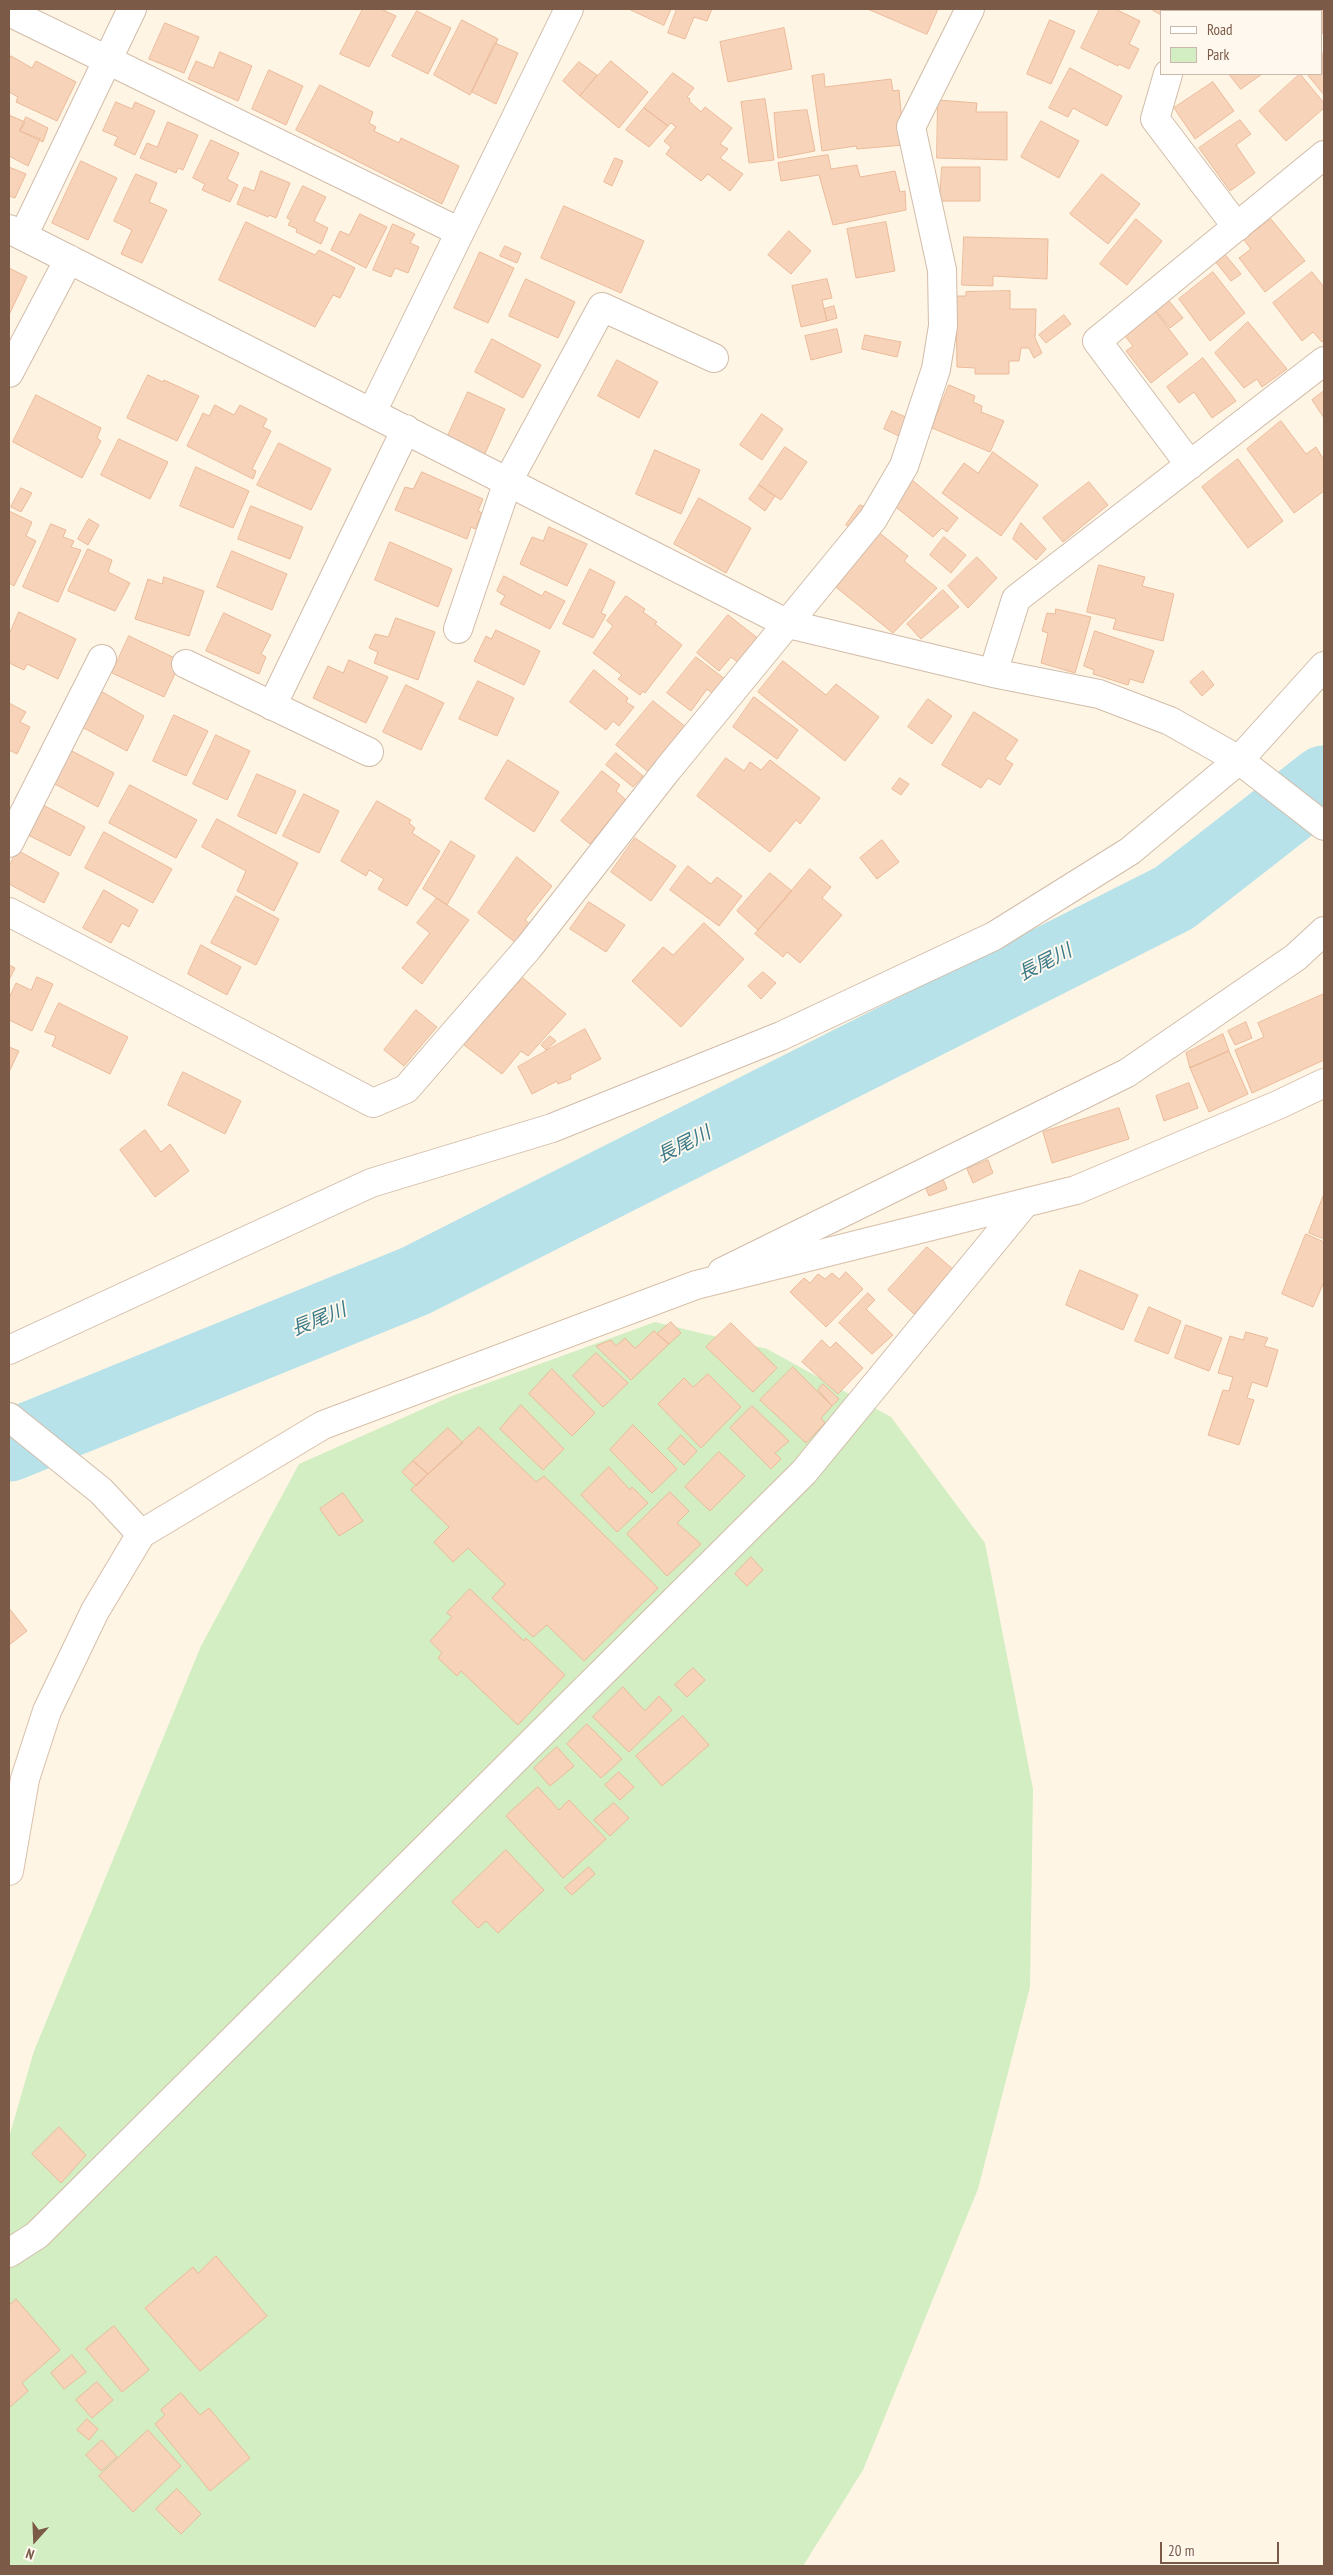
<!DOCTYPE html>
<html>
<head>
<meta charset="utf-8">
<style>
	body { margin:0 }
	#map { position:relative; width:1333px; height:2575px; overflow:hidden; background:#fef5e5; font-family:"PT Sans Narrow",sans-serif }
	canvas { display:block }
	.frame { position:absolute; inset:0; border:10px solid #7b5a47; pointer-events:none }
	.legend { position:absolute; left:1160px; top:10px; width:162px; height:65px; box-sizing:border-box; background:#fff8ee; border:1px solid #cab9ab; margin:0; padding:6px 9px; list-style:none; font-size:15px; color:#7b5a47 }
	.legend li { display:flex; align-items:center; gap:10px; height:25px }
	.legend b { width:25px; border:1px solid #cab9ab }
	.north { position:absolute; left:10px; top:2515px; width:50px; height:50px; -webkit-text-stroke:4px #fff8ee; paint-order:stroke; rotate:200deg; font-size:14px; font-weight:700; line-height:20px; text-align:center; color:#7b5a47 }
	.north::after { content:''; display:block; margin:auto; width:18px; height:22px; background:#7b5a47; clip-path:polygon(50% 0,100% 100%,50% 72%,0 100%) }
	.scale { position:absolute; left:1160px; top:2542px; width:119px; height:22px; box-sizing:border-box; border:2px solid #7b5a47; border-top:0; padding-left:6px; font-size:15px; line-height:18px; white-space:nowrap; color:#7b5a47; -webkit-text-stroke:4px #fff8ee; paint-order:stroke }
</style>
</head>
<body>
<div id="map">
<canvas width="1333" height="2575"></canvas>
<div class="frame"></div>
<ul class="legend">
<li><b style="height:6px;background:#fff"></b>Road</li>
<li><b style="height:14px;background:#d3eec2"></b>Park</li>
</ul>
<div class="north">N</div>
<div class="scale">20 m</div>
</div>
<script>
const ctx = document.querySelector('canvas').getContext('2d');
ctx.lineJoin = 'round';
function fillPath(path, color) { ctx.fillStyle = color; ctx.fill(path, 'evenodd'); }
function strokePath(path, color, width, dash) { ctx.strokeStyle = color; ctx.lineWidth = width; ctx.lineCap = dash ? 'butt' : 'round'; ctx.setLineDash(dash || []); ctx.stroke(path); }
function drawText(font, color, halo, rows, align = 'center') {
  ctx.font = font + ' "PT Sans Narrow","Noto Sans JP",sans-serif'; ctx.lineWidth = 4; ctx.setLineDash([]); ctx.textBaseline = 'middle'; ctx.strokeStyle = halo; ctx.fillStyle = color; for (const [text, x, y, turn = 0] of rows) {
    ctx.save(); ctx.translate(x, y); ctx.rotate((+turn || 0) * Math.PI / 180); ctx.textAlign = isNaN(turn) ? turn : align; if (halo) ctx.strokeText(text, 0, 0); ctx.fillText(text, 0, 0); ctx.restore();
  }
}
fillPath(new Path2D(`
	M655,1322L767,1349L891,1417L985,1543L1033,1789L1030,1987L978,2189L863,2470L803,2566H9V2137L34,2051L201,1646L299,1464L452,1396Z`), '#d3eec2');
strokePath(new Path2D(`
	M9,1446L415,1281L1174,898L1324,781`), '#b7e2ea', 71);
const building = new Path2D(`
	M363,9H381L396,16L369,67L340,54Z
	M629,9H671L664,25Z
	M677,9H712L707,21L694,17L685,39L668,33Z
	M868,9H938L927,34Z
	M1100,9H1115L1140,21L1129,44L1139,49L1129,69L1119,64L1118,66L1081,48Z
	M1151,9H1193L1191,11H1162V15Z
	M1289,9H1324V32L1322,34V11H1291Z
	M417,11L451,28L428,74L392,56Z
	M462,20L498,39L470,95L434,75Z
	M1050,20L1075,31L1051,84L1027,74Z
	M165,23L199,37L184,73L149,59Z
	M784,28L792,69L728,82L720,42Z
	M495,43L518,53L496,104L472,92Z
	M220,52L252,66L238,101L188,79L196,61L213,68Z
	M1324,52V95L1307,74H1322V54Z
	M11,56L32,68L36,61L76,82L57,121L16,102L18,97L9,92V61Z
	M611,61L648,92L619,128L580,96Z
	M579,62L597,75L580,96L563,81Z
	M1070,68L1122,96L1107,126L1073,108L1068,117L1049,108Z
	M269,70L303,86L286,125L252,109Z
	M673,73L694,88L687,97L690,99L689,101L701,112L705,107L732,128L720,144L728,149L720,158L743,174L730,191L708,174L701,181L666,154L671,147L664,141L676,127L671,123L668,126L644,108Z
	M824,74L825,87L891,79L893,91L899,90L904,145L857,149L856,146L822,151L812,76Z
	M1229,74H1262L1241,89Z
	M1300,74L1324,103V108L1286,141L1259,111Z
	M1213,82L1234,111L1195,139L1174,108Z
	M320,85L373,112L369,123L376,127L374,131L399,143L401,138L459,166L442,204L296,130Z
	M765,99L774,160L749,163L741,102Z
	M938,100L977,103L976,112H1007V160L937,158Z
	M116,102L132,109L135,102L155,111L135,155L114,145L118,137L103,131Z
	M644,108L668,126L649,147L626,130Z
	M807,110L815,151L778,158L774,113Z
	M9,115L25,122L20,131L40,139L28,166L9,156Z
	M26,117L48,128L43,142L20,131Z
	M1240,120L1251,134L1236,145L1255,173L1230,191L1199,148Z
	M1041,121L1079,141L1059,178L1021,157Z
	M168,122L198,135L183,170L178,168L176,173L140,158L147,143L157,147Z
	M211,140L239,153L227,179L238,185L230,202L202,190L205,184L193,178Z
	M828,155L831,169L857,165L860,177L895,171L900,192L905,191L906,210L833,225L819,175L781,181L778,163Z
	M615,158L623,161L612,186L604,182Z
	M81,161L117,178L88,240L52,223Z
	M9,167L26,174L15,198L9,196Z
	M942,167H980V201H940Z
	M261,171L290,183L276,218L269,215L268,217L237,204L244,187L254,191Z
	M136,174L157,183L149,202L167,210L142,263L121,254L132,230L114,221Z
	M1102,174L1140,204L1108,244L1070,214Z
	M303,186L326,197L314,221L328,228L321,244L296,232L297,229L288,225L291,220L287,218Z
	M564,206L644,241L621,293L541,258Z
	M360,214L387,227L366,268L331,250L340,231L349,235Z
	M1136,219L1162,241L1127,285L1100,264Z
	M1271,219L1305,261L1265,292L1239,258L1251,249L1244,240Z
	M246,222L315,255L319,250L355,268L340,298L333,295L315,327L219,280Z
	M886,222L895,271L856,278L847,229Z
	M393,224L415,234L410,243L419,247L408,273L395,268L391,277L373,270Z
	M789,231L811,251L791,274L768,255Z
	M964,237L1048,239L1047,279L993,276V286L962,285Z
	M505,246L521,253L517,263L500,256Z
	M480,252L514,268L488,323L454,308Z
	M1223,252L1241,274L1231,281L1214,260Z
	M9,268L27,277L9,315Z
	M1213,272L1245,313L1210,341L1179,299Z
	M1312,272L1324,287V340L1322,342L1313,332L1302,341L1273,303Z
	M526,279L575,302L558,338L509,316Z
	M827,279L832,298L822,300L827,321L801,327L792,286Z
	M1010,291V309H1036L1035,338L1042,353L1034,358L1029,348H1021L1019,361H1009V374H975V368L957,367L956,296H966V292Z
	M1169,301L1183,318L1170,328L1156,311Z
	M834,306L837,318L827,321L824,309Z
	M1155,311L1188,354L1151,383L1126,351L1133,346L1125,336Z
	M1064,315L1071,324L1046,343L1039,335Z
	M1248,322L1287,369L1262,387L1257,379L1244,388L1215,353Z
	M837,329L842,352L811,360L805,336Z
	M865,335L901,342L897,357L862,349Z
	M492,339L541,365L523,398L475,372Z
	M1203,358L1236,401L1212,418L1194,392L1179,403L1167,387Z
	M617,360L658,382L639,418L598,396Z
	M148,375L163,382L164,380L199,396L177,441L127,418Z
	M949,385L975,396L973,402L982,406L981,412L1004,421L990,452L932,428Z
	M1324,391V418L1312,400Z
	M468,392L505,409L483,458L446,440Z
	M36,395L101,428L97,438L101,441L82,478L13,442Z
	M215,405L234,415L240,405L267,419L263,427L271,431L252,469L256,471L253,479L187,446L203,413L209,416Z
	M892,411L910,419L901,437L884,429Z
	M762,414L783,429L762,460L740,445Z
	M1281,421L1306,454L1316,447L1324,460V491L1294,513L1247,449Z
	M119,439L168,462L150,499L101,475Z
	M279,443L331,469L311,510L257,485Z
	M785,447L807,462L781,500L759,485Z
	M655,450L700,470L681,514L636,494Z
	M993,452L1038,485L1001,536L942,493L964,463L978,473Z
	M1238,459L1283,521L1248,548L1202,487Z
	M196,467L249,491L233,528L180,506Z
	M422,472L483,499L478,511L482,513L475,529L471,527L467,539L395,510L405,487L413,489Z
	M912,480L958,518L947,532L942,528L933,537L892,504Z
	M1089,482L1108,505L1063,542L1043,518Z
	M759,485L775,496L765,511L749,499Z
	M21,488L32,493L21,512L11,507Z
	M699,498L751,528L726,573L674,544Z
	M860,505L866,507L850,528L846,525Z
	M251,506L303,527L290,559L238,539Z
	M9,511L32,522L26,536L36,541L14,586L9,583Z
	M89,519L99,525L88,545L78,539Z
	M1021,523L1046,549L1036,560L1013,539Z
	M51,524L66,530L63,537L74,541L71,547L81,550L58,602L23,587Z
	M549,527L587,544L567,586L520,564L532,537L543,541Z
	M876,530L908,556L904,561L937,588L893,633L837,588Z
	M944,537L966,555L951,573L930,555Z
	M390,542L452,569L438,607L375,580Z
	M88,549L112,560L108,572L130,583L115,611L68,591Z
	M232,551L287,574L272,610L217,587Z
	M977,557L997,578L968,608L948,586Z
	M1099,565L1145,577L1142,586L1174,594L1163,641L1113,629L1116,619L1087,612Z
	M590,569L615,582L601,613L606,615L593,638L563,624Z
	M504,576L542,596L545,591L565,601L550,629L500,604L505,596L497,591Z
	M164,577L204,591L189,636L135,619L148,579L162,584Z
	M943,590L959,607L921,639L907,624Z
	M626,596L645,609L643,612L657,622L655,624L682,645L645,693L643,691L640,695L618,679L622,675L593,653L613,626L607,621Z
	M1056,609L1091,617L1075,673L1041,663L1048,633L1042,631L1047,613L1055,614Z
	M19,612L76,639L58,679L27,664L24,670L9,663V635Z
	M224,613L271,635L261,654L266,657L259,674L206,651Z
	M728,615L764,643L744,667L731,657L719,671L697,653Z
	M396,618L435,632L418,680L374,663L378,652L369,648L375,634L388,637Z
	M496,630L540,651L524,685L474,661L486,636L491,639Z
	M1095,631L1154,651L1143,683L1130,679L1128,685L1093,674L1094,670L1084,666Z
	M129,636L181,661L164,697L112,673Z
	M696,657L730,683L718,698L707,689L691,711L667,693Z
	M349,660L388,677L366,723L313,698L328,666L343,673Z
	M783,661L826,695L836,684L879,717L845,761L758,692Z
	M594,670L628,698L626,702L634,707L619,726L613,721L606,730L570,702Z
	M1203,671L1214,685L1202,696L1190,682Z
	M478,681L514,698L497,736L459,719Z
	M406,685L444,703L421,750L383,732Z
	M99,690L144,716L127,751L80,726Z
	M754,697L798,730L777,759L733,727Z
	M928,699L952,716L932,744L908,727Z
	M653,701L687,728L652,775L616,745Z
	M9,703L26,712L20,722L30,727L17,754L9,750Z
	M974,712L1018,740L1005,759L1013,764L1000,785L988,778L981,788L942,765Z
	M174,715L208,731L186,776L153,761Z
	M216,735L250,751L227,800L193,784Z
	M70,750L114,773L98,807L53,783Z
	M616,753L643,776L633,787L606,765Z
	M726,758L744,771L750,762L761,770L770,760L820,798L800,824L796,820L770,852L697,796Z
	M508,760L559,792L534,832L485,799Z
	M602,771L620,785L616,791L626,800L590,844L561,821Z
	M257,774L296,791L276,834L238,816Z
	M900,778L909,784L901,795L892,789Z
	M130,785L197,820L176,858L109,823Z
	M304,794L339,811L319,853L283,836Z
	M377,801L411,820L409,823L415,828L412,833L440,851L407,906L378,889L384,879L369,870L366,876L341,861Z
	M43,805L85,827L70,856L28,835Z
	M217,819L298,863L274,911L237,891L246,871L202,847Z
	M104,832L172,869L153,903L85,868Z
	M635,838L676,866L651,901L611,872Z
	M882,840L899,862L877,879L860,858Z
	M451,841L475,856L447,905L423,889Z
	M17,850L59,873L44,903L9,884V867Z
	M517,857L552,886L525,920L531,925L516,943L478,913Z
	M688,866L711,884L717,877L742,896L719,926L670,890Z
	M810,869L831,887L822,898L842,915L800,963L787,952L783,957L755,934Z
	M770,873L792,891L758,930L737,911Z
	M104,890L138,910L129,927L122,923L111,943L83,928Z
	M236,896L279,919L256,965L211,943Z
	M437,898L469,920L422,984L402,968L430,933L417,923Z
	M589,902L625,925L606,952L570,929Z
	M704,923L744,959L681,1027L632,981L663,947L673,955Z
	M201,945L241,967L227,995L188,974Z
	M9,965L15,968L9,980Z
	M763,972L776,983L761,999L748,986Z
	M37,977L53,984L32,1031L9,1020V998L16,983L31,990Z
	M523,978L566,1014L528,1056L521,1051L502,1074L464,1045Z
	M1324,994V1060L1252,1093L1235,1050L1264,1037L1258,1023Z
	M59,1003L128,1037L110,1074L52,1046L56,1036L45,1032Z
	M416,1010L437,1027L404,1066L384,1050Z
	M1246,1022L1252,1038L1235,1045L1228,1031Z
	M585,1029L601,1059L570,1075L571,1079L558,1084L557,1081L532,1094L518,1067Z
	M1223,1034L1229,1051L1190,1068L1186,1053Z
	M550,1036L556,1041L546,1050L541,1045Z
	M9,1047L19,1051L9,1072Z
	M1229,1051L1248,1094L1209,1112L1190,1068Z
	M183,1072L241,1101L225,1134L168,1105Z
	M1189,1083L1198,1108L1164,1121L1156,1096Z
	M1119,1108L1129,1139L1052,1163L1043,1132Z
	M145,1130L161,1152L170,1144L189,1171L155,1197L120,1150Z
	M988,1160L993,1173L973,1183L967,1169Z
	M943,1179L947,1189L929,1196L925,1186Z
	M1324,1194V1239L1309,1233Z
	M1306,1234L1324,1242V1282L1313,1307L1282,1294Z
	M927,1247L954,1270L914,1314L888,1290Z
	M1080,1270L1138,1295L1123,1330L1066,1305Z
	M846,1272L863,1289L826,1327L790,1292L804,1278L810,1283L818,1274L825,1279L832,1273L839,1279Z
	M868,1293L875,1300L866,1309L893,1335L872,1354L839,1323Z
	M1149,1307L1181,1321L1168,1354L1135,1341Z
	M671,1322L681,1333L669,1344L657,1334Z
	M731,1323L777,1368L753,1392L706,1347Z
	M1186,1325L1222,1338L1209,1371L1175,1358Z
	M654,1331L669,1344L631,1380L596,1346L611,1340L616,1346L625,1338L635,1348Z
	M1246,1332L1268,1338L1264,1346L1278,1350L1267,1387L1252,1382L1247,1398L1254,1400L1239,1445L1208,1435L1223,1390L1229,1391L1233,1377L1218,1373L1230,1336L1243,1340Z
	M822,1340L830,1348L836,1342L863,1368L838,1394L802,1362Z
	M596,1353L628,1383L603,1407L573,1376Z
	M793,1367L832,1406L821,1418L825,1423L806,1443L760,1400Z
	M552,1369L595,1413L572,1436L529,1394Z
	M708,1374L741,1407L701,1448L658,1404L684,1378L693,1387Z
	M823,1384L839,1399L832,1406L818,1390Z
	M521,1405L564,1449L543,1470L500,1429Z
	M752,1406L789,1441L775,1453L781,1459L771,1469L730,1428Z
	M633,1425L677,1469L652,1493L610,1450Z
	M479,1427L536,1482L544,1476L658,1588L584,1661L547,1625L533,1637L492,1598L505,1584L468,1548L453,1562L434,1542L449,1527L411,1490Z
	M448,1428L463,1443L428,1474L413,1461Z
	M681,1435L697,1451L684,1465L668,1449Z
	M719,1452L745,1476L710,1511L685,1487Z
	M413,1461L428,1474L416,1486L402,1472Z
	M609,1467L630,1490L632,1487L648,1503L617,1532L581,1495Z
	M670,1492L689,1511L677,1523L701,1544L667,1576L627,1534Z
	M343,1493L363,1521L339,1536L320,1509Z
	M751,1557L763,1570L747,1586L735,1574Z
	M470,1589L524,1641L526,1638L565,1675L518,1725L461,1671L457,1676L438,1658L442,1653L430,1641L452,1617L447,1613Z
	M9,1608L27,1631L9,1645Z
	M693,1668L705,1680L687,1697L675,1685Z
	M623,1687L645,1711L659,1696L672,1710L629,1752L593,1717Z
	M683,1716L709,1745L662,1786L636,1756Z
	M587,1724L622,1759L601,1778L567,1744Z
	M557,1747L574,1766L550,1786L534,1768Z
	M619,1772L634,1787L620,1800L605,1785Z
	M538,1787L559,1810L569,1800L606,1839L563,1878L506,1816Z
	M614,1803L629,1818L610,1836L594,1820Z
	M506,1850L544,1890L498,1933L486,1921L478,1928L452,1902Z
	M589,1867L595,1874L572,1895L565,1888Z
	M59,2127L86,2155L61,2183L32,2154Z
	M216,2256L267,2316L200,2371L145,2308L193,2267L198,2273Z
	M16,2299L60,2350L22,2383L28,2391L9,2408V2301L11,2304Z
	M114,2326L149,2370L122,2392L86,2349Z
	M72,2355L86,2372L64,2389L51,2373Z
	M97,2382L113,2400L92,2418L76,2400Z
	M181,2393L200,2415L209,2408L250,2458L210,2491L155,2424L165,2415L161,2410Z
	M87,2419L98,2429L89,2440L77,2430Z
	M148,2430L181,2466L133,2512L99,2476Z
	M102,2440L117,2457L101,2471L86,2455Z
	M177,2489L201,2514L181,2534L156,2509Z`);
fillPath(building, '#f7d3ba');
strokePath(building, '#ebba99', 1);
const street = new Path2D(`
	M1230,11L1233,9
	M9,12L460,232
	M1168,74L1155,119L1237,227
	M9,229L788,624L993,673L1099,694L1170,721L1239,760L1324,826
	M23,236L132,9
	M9,373L69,259
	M372,412L569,9
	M1190,465L1097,341L1324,155
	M458,629L508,481L602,307L714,358
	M186,664L369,752
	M993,673L1016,599L1324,361
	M272,706L406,429
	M9,843L102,659
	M9,912L373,1103L406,1089L529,947L668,769L873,519L904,466L936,369L943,326L942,270L911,127L970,9
	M722,1272L1127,1073L1296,957L1324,931
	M9,1350L371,1183L552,1128L781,1036L994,936L1130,851L1239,760L1324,666
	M9,1417L101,1491L141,1534
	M9,2253L37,2235L804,1472L1024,1204`);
const secondary = new Path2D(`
	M9,1871L25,1779L47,1711L95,1611L141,1534L323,1425L696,1285L1076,1190L1278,1105L1324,1083`);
strokePath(street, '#d2bca9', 30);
strokePath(secondary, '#d8bfa9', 30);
strokePath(street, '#fff', 28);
strokePath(secondary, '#fff', 28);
drawText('italic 19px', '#3b7b89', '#fff8ee', [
	["長尾川",1045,963,-27],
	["長尾川",684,1145,-27],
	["長尾川",319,1320,-22]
]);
</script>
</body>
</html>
